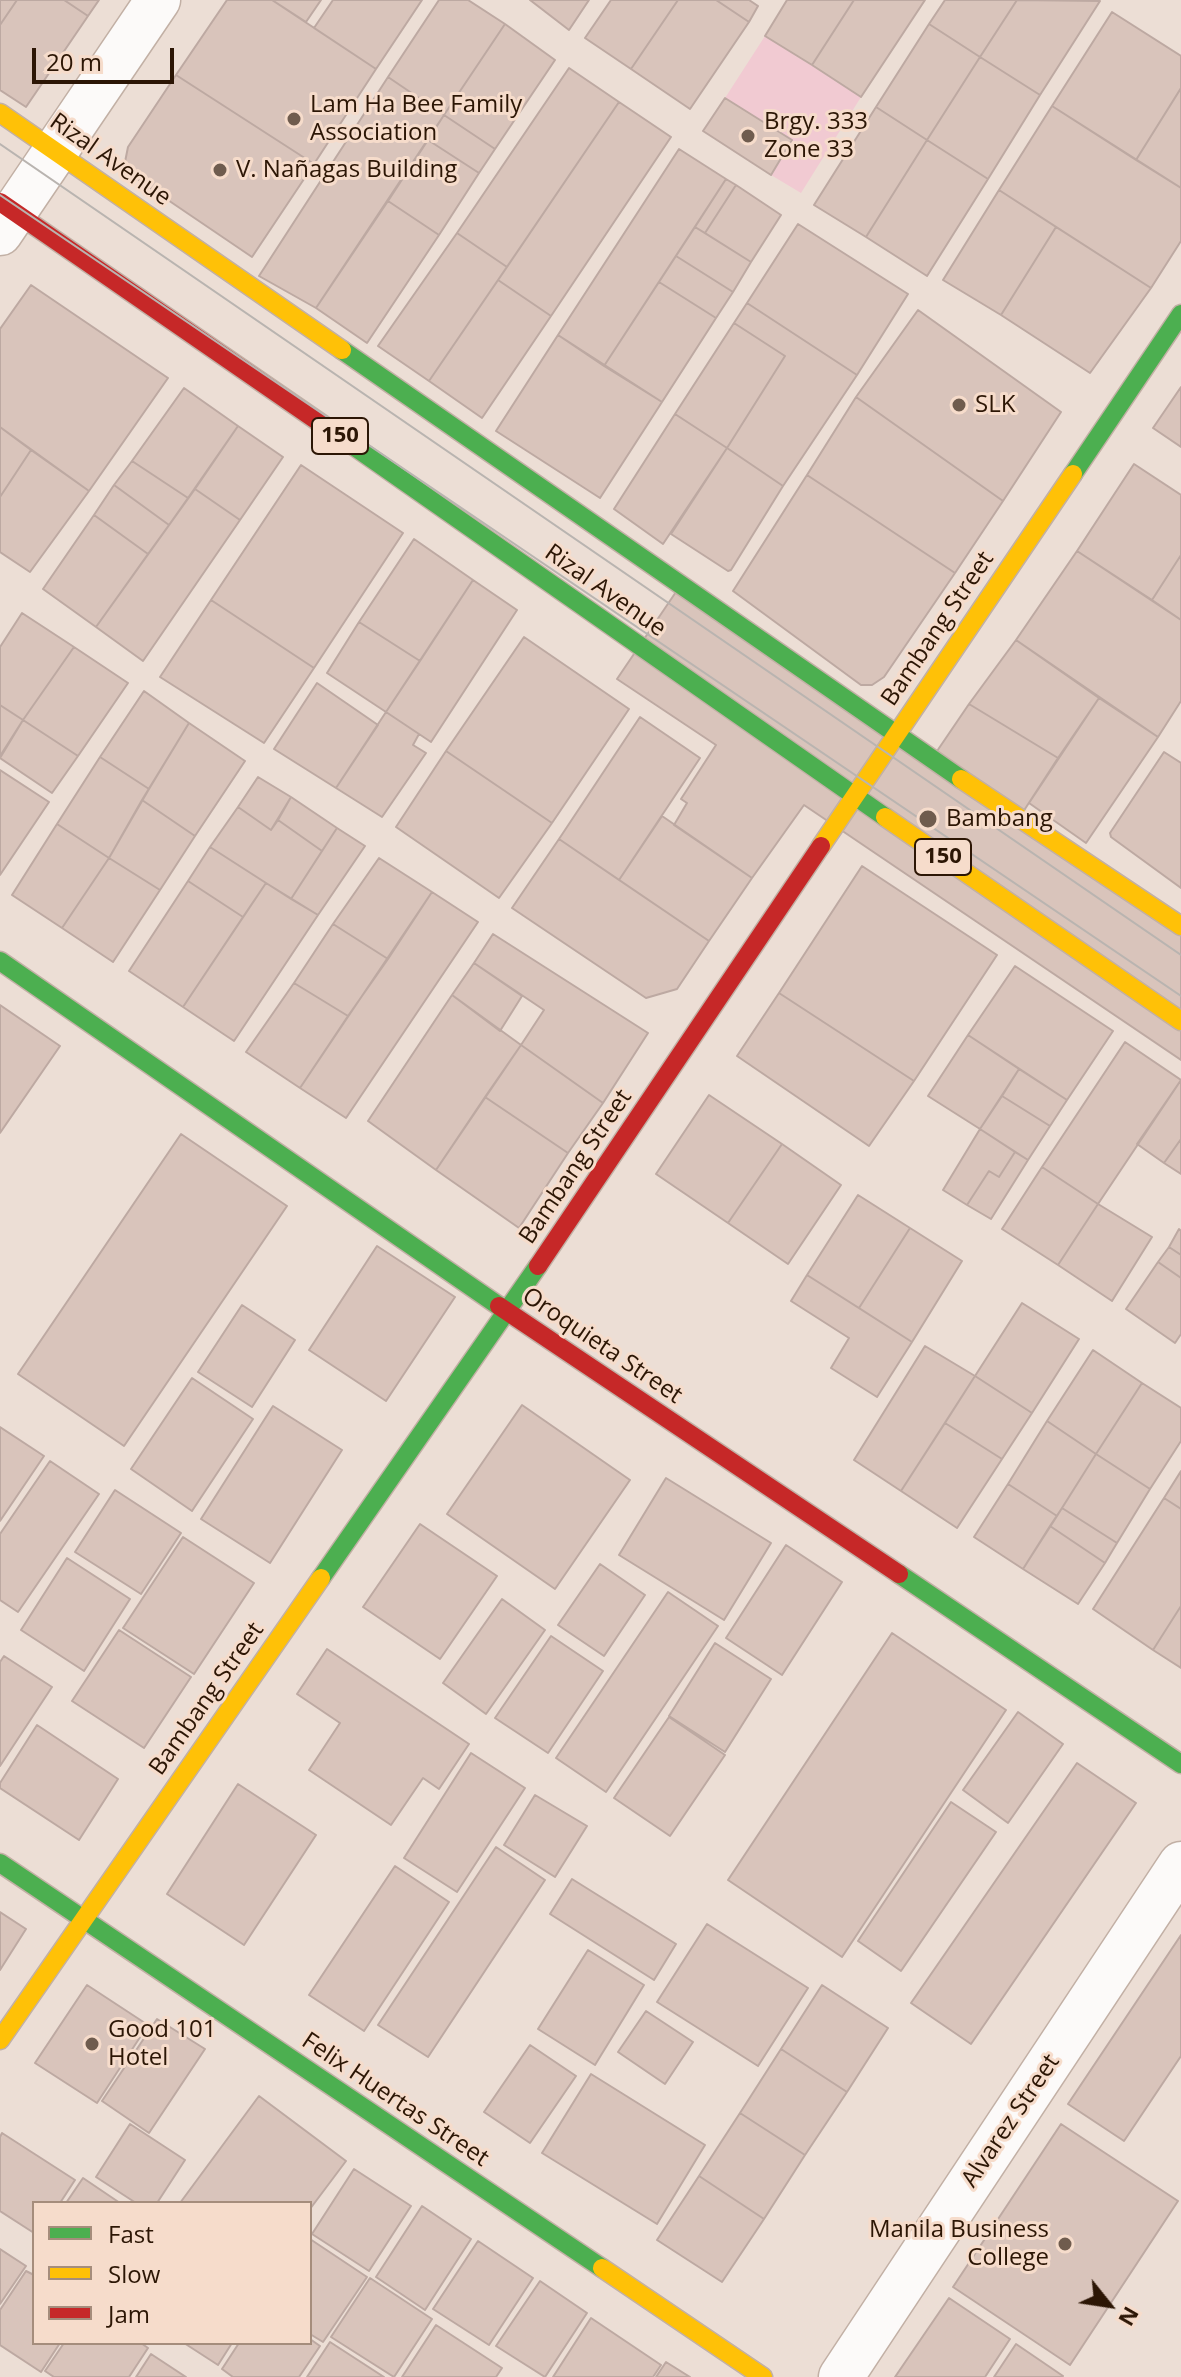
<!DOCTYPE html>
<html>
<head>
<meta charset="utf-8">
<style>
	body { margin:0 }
	#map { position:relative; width:1181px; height:2377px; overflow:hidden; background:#ecded5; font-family:"Open Sans",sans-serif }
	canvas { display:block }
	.legend { position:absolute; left:32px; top:2201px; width:280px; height:144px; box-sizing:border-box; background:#f6dccb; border:2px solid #a58d7c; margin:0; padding:10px 14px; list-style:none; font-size:24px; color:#2c1605 }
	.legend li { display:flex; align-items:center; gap:16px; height:40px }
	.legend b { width:40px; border:2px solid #a58d7c }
	.north { position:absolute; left:1069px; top:2265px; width:80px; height:80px; -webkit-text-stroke:6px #f6dccb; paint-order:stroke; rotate:120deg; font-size:22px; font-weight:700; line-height:32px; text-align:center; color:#2c1605 }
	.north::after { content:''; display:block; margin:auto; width:28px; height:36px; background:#2c1605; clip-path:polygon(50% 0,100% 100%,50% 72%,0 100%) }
	.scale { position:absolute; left:32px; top:48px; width:142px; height:36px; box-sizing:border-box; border:4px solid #2c1605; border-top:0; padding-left:10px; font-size:24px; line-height:28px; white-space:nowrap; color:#2c1605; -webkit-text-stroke:6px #f6dccb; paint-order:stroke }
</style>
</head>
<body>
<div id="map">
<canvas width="1181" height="2377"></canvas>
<ul class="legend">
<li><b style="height:10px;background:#4caf50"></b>Fast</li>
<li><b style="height:10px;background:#ffc107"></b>Slow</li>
<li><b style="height:10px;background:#c62828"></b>Jam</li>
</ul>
<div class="north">N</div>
<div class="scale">20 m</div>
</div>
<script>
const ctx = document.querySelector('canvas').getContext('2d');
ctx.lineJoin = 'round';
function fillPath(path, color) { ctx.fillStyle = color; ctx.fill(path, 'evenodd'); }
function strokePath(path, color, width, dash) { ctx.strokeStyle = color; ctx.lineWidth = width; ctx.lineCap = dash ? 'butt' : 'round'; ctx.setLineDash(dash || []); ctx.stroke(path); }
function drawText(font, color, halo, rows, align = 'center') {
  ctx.font = font + ' "Open Sans",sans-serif'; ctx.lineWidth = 6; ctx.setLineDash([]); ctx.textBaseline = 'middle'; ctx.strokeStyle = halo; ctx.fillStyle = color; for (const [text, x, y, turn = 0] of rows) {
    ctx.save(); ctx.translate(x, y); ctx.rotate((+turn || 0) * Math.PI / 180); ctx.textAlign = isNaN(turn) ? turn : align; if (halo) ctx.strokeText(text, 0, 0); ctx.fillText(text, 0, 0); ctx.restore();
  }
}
fillPath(new Path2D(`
	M765,36L861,97L801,193L771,175L792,140L725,98Z`), '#f1cad2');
const building = new Path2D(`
	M0,0H17L0,25Z
	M17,0H64L88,16L26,107L0,90V25Z
	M64,0H99L88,16Z
	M227,0H272L376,69L314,164L176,75Z
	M272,0H321L306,22Z
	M333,0H422L376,69L314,28Z
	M439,0H468L505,24L444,115L388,77Z
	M530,0H589L569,30Z
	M611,0H678L631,69L585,38Z
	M678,0H716L749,22L690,109L631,69Z
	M716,0H749L758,6L749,22Z
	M787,0H854L812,65L765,36Z
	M854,0H925L861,97L812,65Z
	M945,0H1017L980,57L929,24Z
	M1017,0L1100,1L1040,95L980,57Z
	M1112,12L1181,56V88L1136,160L1052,106Z
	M505,24L555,60L495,149L444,115Z
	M929,24L980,57L927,140L876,107Z
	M980,57L1040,95L988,179L927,140Z
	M569,68L619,102L507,267L457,233Z
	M176,75L314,164L252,257L134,177L125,162L128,147Z
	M388,77L444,115L316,308L259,276Z
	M1181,88V188L1136,160Z
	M725,98L792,140L771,175L703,131Z
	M619,102L671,137L551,316L498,280Z
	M1052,106L1181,188V241L1151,288L999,190Z
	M876,107L927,140L866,237L814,205Z
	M444,115L495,149L479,173L428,140Z
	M428,140L479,173L439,235L388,201Z
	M927,140L988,179L927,276L866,237Z
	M679,149L726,179L604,366L558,335Z
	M726,179L736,185L705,233L695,227Z
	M736,185L781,215L751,262L705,233Z
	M999,190L1056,227L1001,315L943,280Z
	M388,201L439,235L367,343L316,308Z
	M798,224L908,294L857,375L747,303Z
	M695,227L751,262L733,292L676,256Z
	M1056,227L1151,288L1090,373L1001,315Z
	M457,233L507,267L429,381L378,346Z
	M676,256L733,292L716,318L659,282Z
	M498,280L551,316L482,418L429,381Z
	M659,282L716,318L662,402L604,366Z
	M31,285L168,378L89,491L0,427V329Z
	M747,303L857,375L783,486L727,448L785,356L734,323Z
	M918,310L1061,412L1003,501L856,397Z
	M734,323L785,356L727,448L675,414Z
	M558,335L662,402L600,498L496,431Z
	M1181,387V447L1153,428Z
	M184,388L238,426L188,498L132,461Z
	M856,397L1003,501L955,573L807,475Z
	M675,414L727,448L663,544L614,509Z
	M238,426L283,457L240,520L195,489Z
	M0,427L31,450L0,497Z
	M727,448L783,486L731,570L728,571L671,534Z
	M31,450L89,491L30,572L0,552V497Z
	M132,461L188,498L169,525L114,485Z
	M1134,464L1181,495V555L1152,600L1077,551Z
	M301,465L403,533L314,668L211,600Z
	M807,475L955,573L884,677L872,685H861L733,591Z
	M114,485L169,525L148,554L94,515Z
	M195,489L240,520L143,661L96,627Z
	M94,515L148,554L96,627L43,589Z
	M414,539L473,580L420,661L359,622Z
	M1077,551L1181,620V701L1158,737L1016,640Z
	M1181,555V620L1152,600Z
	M473,580L517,610L431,742L386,712Z
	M680,586L933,757L969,704L1058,758L1023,812L1181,922V1060L804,805L752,878L674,825L687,803L681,799L716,745L617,679Z
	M211,600L314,668L264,743L160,677Z
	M22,613L74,647L23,720L0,705V647Z
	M359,622L420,661L386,712L327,673Z
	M524,637L629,709L552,823L446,751Z
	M1016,640L1099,698L1058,758L969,704Z
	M74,647L128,683L78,756L23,720Z
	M317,683L378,725L336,788L274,749Z
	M144,691L189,723L149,789L100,757Z
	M1099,698L1158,737L1086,843L1029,803Z
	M0,705L23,720L0,756Z
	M386,712L419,734L413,745L426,753L382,817L336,788Z
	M640,717L700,758L619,880L559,839Z
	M23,720L78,756L52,793L0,758Z
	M189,723L245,761L195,836L142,800Z
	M446,751L552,823L499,898L396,827Z
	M1164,752L1181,763V888L1111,837L1110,833Z
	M100,757L149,789L109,858L57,824Z
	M0,770L49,802L0,875Z
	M258,777L291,797L271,830L238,807Z
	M291,797L337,828L322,851L278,820Z
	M142,800L195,836L160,890L109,858Z
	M238,807L271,830L278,820L322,851L291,899L210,847Z
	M662,816L752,878L709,941L619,880Z
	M57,824L109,858L62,928L12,895Z
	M337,828L365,846L318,915L291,899Z
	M559,839L709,941L677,989L646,998L512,908Z
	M210,847L266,883L243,917L188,881Z
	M109,858L160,890L113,962L62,928Z
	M379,858L432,892L388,959L333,924Z
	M862,866L997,955L914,1081L779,993Z
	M188,881L243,917L183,1007L129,971Z
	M266,883L318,915L234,1041L183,1007Z
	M432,892L478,922L346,1118L300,1088Z
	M333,924L388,959L348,1016L294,983Z
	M493,934L648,1033L603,1103L521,1045L544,1010L474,963Z
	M474,963L522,996L500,1031L452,995Z
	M1015,966L1113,1031L1067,1100L968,1035Z
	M294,983L348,1016L300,1088L246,1052Z
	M779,993L914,1081L869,1146L737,1056Z
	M452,995L521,1045L436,1170L368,1121Z
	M0,1005L60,1046L0,1133Z
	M968,1035L1019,1069L980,1129L928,1096Z
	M1125,1042L1181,1080L1098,1204L1042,1167Z
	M521,1045L603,1103L568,1153L485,1097Z
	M1019,1069L1067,1100L1050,1126L1002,1096Z
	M1181,1080V1139L1164,1163L1137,1144Z
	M709,1095L782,1144L728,1223L656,1174Z
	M1002,1096L1050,1126L1028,1160L980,1129Z
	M485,1097L568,1153L519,1228L436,1170Z
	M980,1129L1015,1152L999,1177L989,1171L967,1205L943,1190Z
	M181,1134L287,1206L124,1446L18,1374Z
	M1181,1139V1174L1164,1163Z
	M782,1144L841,1185L788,1264L728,1223Z
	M1015,1152L1028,1160L991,1219L967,1205L989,1171L999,1177Z
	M1042,1167L1098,1204L1058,1265L1002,1229Z
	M858,1195L910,1228L859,1308L807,1275Z
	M1098,1204L1152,1237L1112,1301L1058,1265Z
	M910,1228L962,1261L912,1342L859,1308Z
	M1179,1229L1181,1231V1255L1169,1247Z
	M377,1246L455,1297L386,1401L309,1350Z
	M1169,1247L1181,1255V1278L1158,1262Z
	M1158,1262L1181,1278V1334L1175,1343L1126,1309Z
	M807,1275L912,1342L877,1397L831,1368L849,1338L791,1301Z
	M1022,1303L1079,1339L1032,1413L975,1376Z
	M242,1305L295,1340L252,1407L198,1372Z
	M925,1346L975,1376L901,1491L854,1460Z
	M1093,1350L1142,1383L1096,1454L1047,1421Z
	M975,1376L1032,1413L1002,1459L945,1423Z
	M192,1378L253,1419L192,1511L131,1469Z
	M1142,1383L1181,1408V1441L1150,1489L1096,1454Z
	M522,1405L630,1480L555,1589L447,1514Z
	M273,1406L342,1450L270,1563L201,1519Z
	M1047,1421L1096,1454L1057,1516L1008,1484Z
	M945,1423L1002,1459L957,1528L901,1491Z
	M0,1427L44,1456L0,1521Z
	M1096,1454L1150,1489L1117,1543L1062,1508Z
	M50,1461L99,1494L18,1612L0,1600V1534Z
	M1181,1471V1509L1164,1498Z
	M666,1478L771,1543L724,1620L619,1555Z
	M1008,1484L1057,1516L1023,1569L974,1537Z
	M115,1490L181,1533L141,1594L75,1552Z
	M1164,1498L1181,1509V1606L1153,1650L1093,1609Z
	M1062,1508L1117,1543L1105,1563L1050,1526Z
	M420,1524L497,1576L440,1659L363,1607Z
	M1050,1526L1105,1563L1078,1604L1023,1569Z
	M183,1537L254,1583L194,1674L123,1628Z
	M786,1545L842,1582L782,1675L726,1638Z
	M67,1558L130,1599L84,1671L21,1630Z
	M600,1564L645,1595L604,1656L558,1625Z
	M668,1592L718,1626L606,1792L556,1758Z
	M502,1599L545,1630L486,1714L443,1683Z
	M1181,1606V1668L1153,1650Z
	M119,1630L191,1677L144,1748L72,1701Z
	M892,1633L1006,1710L842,1957L728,1880Z
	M551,1636L603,1671L548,1753L495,1718Z
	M715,1643L771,1679L725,1752L669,1716Z
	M327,1649L469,1744L439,1789L423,1778L391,1825L309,1770L340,1723L297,1694Z
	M4,1656L52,1687L0,1766V1662Z
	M1018,1712L1063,1744L1008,1823L963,1790Z
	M669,1717L725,1755L670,1836L614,1798Z
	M37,1725L118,1779L79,1840L0,1788V1783Z
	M471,1753L525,1788L457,1892L404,1858Z
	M1077,1763L1136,1803L971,2044L911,2003Z
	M238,1784L316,1835L244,1945L167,1894Z
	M535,1795L587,1826L555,1877L504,1845Z
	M951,1802L996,1832L901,1971L858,1941Z
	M496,1847L545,1880L428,2057L378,2025Z
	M395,1866L449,1902L364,2031L309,1995Z
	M572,1879L676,1944L654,1980L550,1914Z
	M0,1912L26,1929L0,1970Z
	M707,1924L808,1988L758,2066L657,2002Z
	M1181,1935V2056L1124,2141L1068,2104Z
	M588,1950L644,1985L595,2065L538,2029Z
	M87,1985L148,2025L97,2103L35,2063Z
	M822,1985L888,2028L847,2092L781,2049Z
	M646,2011L693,2042L665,2084L618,2052Z
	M157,2019L205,2049L149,2133L102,2101Z
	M530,2045L576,2076L530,2143L484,2112Z
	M781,2049L847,2092L805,2155L740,2113Z
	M591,2074L705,2145L657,2224L542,2153Z
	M259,2096L346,2161L310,2209V2203H180Z
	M740,2113L805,2155L764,2219L699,2176Z
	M130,2124L185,2160L157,2203H136L96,2177Z
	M1061,2124L1178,2201L1070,2365L953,2287Z
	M2,2133L75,2180L60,2203H34V2233L0,2211V2137Z
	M354,2169L411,2206L369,2271L312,2234Z
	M699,2176L764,2219L722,2282L657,2240Z
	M83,2178L120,2203H66Z
	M422,2206L471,2239L425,2310L376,2277Z
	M310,2239L367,2277L323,2342L310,2334Z
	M478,2241L533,2278L489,2345L433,2309Z
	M0,2249L26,2266L0,2304Z
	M26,2271L34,2275V2343H60L41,2372L0,2345V2310Z
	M370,2278L432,2319L394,2377L331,2337Z
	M540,2281L587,2313L545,2377L496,2346Z
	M949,2298L1010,2339L985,2377H895Z
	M591,2318L661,2365L653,2377H553Z
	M436,2325L502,2368L496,2377H402Z
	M310,2339L320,2346L299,2377H233L222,2369L239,2343H310Z
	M330,2342L384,2377H307Z
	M64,2343H141L148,2348L129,2377H54L45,2371Z
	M184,2343H232L218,2365Z
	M1016,2344L1063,2376L1062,2377H994Z
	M151,2354L186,2377H136Z
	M666,2362L690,2377H656Z`);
fillPath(building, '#d9c4bb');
strokePath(building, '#bda9a2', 2);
const street = new Path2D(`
	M0,233L158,0
	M841,2377L1181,1864`);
const fast = new Path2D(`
	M342,350L961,779
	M345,440L885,817
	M1073,474L1181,314
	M0,961L499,1306
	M899,1574L1181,1764
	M321,1578L538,1266
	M0,1863L602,2268`);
const slow = new Path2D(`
	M0,113L342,350
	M961,779L1181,926
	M885,817L1181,1021
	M821,846L1073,474
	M0,2040L321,1578
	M602,2268L763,2377`);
const jam = new Path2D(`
	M0,202L345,440
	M538,1266L821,846
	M499,1306L899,1574`);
strokePath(street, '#c2b0a5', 47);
strokePath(fast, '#c2b0a5', 21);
strokePath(slow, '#c2b0a5', 21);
strokePath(jam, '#c2b0a5', 21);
strokePath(street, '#fcfaf9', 44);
strokePath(fast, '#4caf50', 18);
strokePath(slow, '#ffc107', 18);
strokePath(jam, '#c62828', 18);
strokePath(new Path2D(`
	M0,144L1181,955
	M0,195L1181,996`), '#b9b4b0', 2);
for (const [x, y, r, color] of [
	[294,119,8,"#6f5c4e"],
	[748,136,8,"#6f5c4e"],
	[220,170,8,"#6f5c4e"],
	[959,405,8,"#6f5c4e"],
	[928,819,10,"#6f5c4e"],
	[92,2044,8,"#6f5c4e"],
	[1065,2244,8,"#6f5c4e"]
]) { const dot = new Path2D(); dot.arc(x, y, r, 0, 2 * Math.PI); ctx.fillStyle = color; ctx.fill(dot); strokePath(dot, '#f6dccb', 3); }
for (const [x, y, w] of [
	[340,436,56],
	[943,857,56]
]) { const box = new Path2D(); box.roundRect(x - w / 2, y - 18, w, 36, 6); ctx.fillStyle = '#f6dccb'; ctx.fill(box); strokePath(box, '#2c1605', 2); }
drawText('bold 22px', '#2c1605', null, [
	["150",340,436],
	["150",943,857]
]);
drawText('24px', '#2c1605', '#f6dccb', [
	["Lam Ha Bee Family",310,105],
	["Association",310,133],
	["Brgy. 333",764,122],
	["Zone 33",764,150],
	["V. Nañagas Building",236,170],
	["SLK",975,405],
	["Bambang",946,819],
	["Good 101",108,2030],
	["Hotel",108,2058],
	["Manila Business",1049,2230,"right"],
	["College",1049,2258,"right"]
], 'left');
drawText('24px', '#2c1605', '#f6dccb', [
	["Rizal Avenue",110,160,35],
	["Rizal Avenue",605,591,35],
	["Bambang Street",938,629,-56],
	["Bambang Street",576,1167,-56],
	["Oroquieta Street",602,1346,34],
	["Bambang Street",207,1699,-55],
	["Felix Huertas Street",395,2100,34],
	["Alvarez Street",1011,2121,-56]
]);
</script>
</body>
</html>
